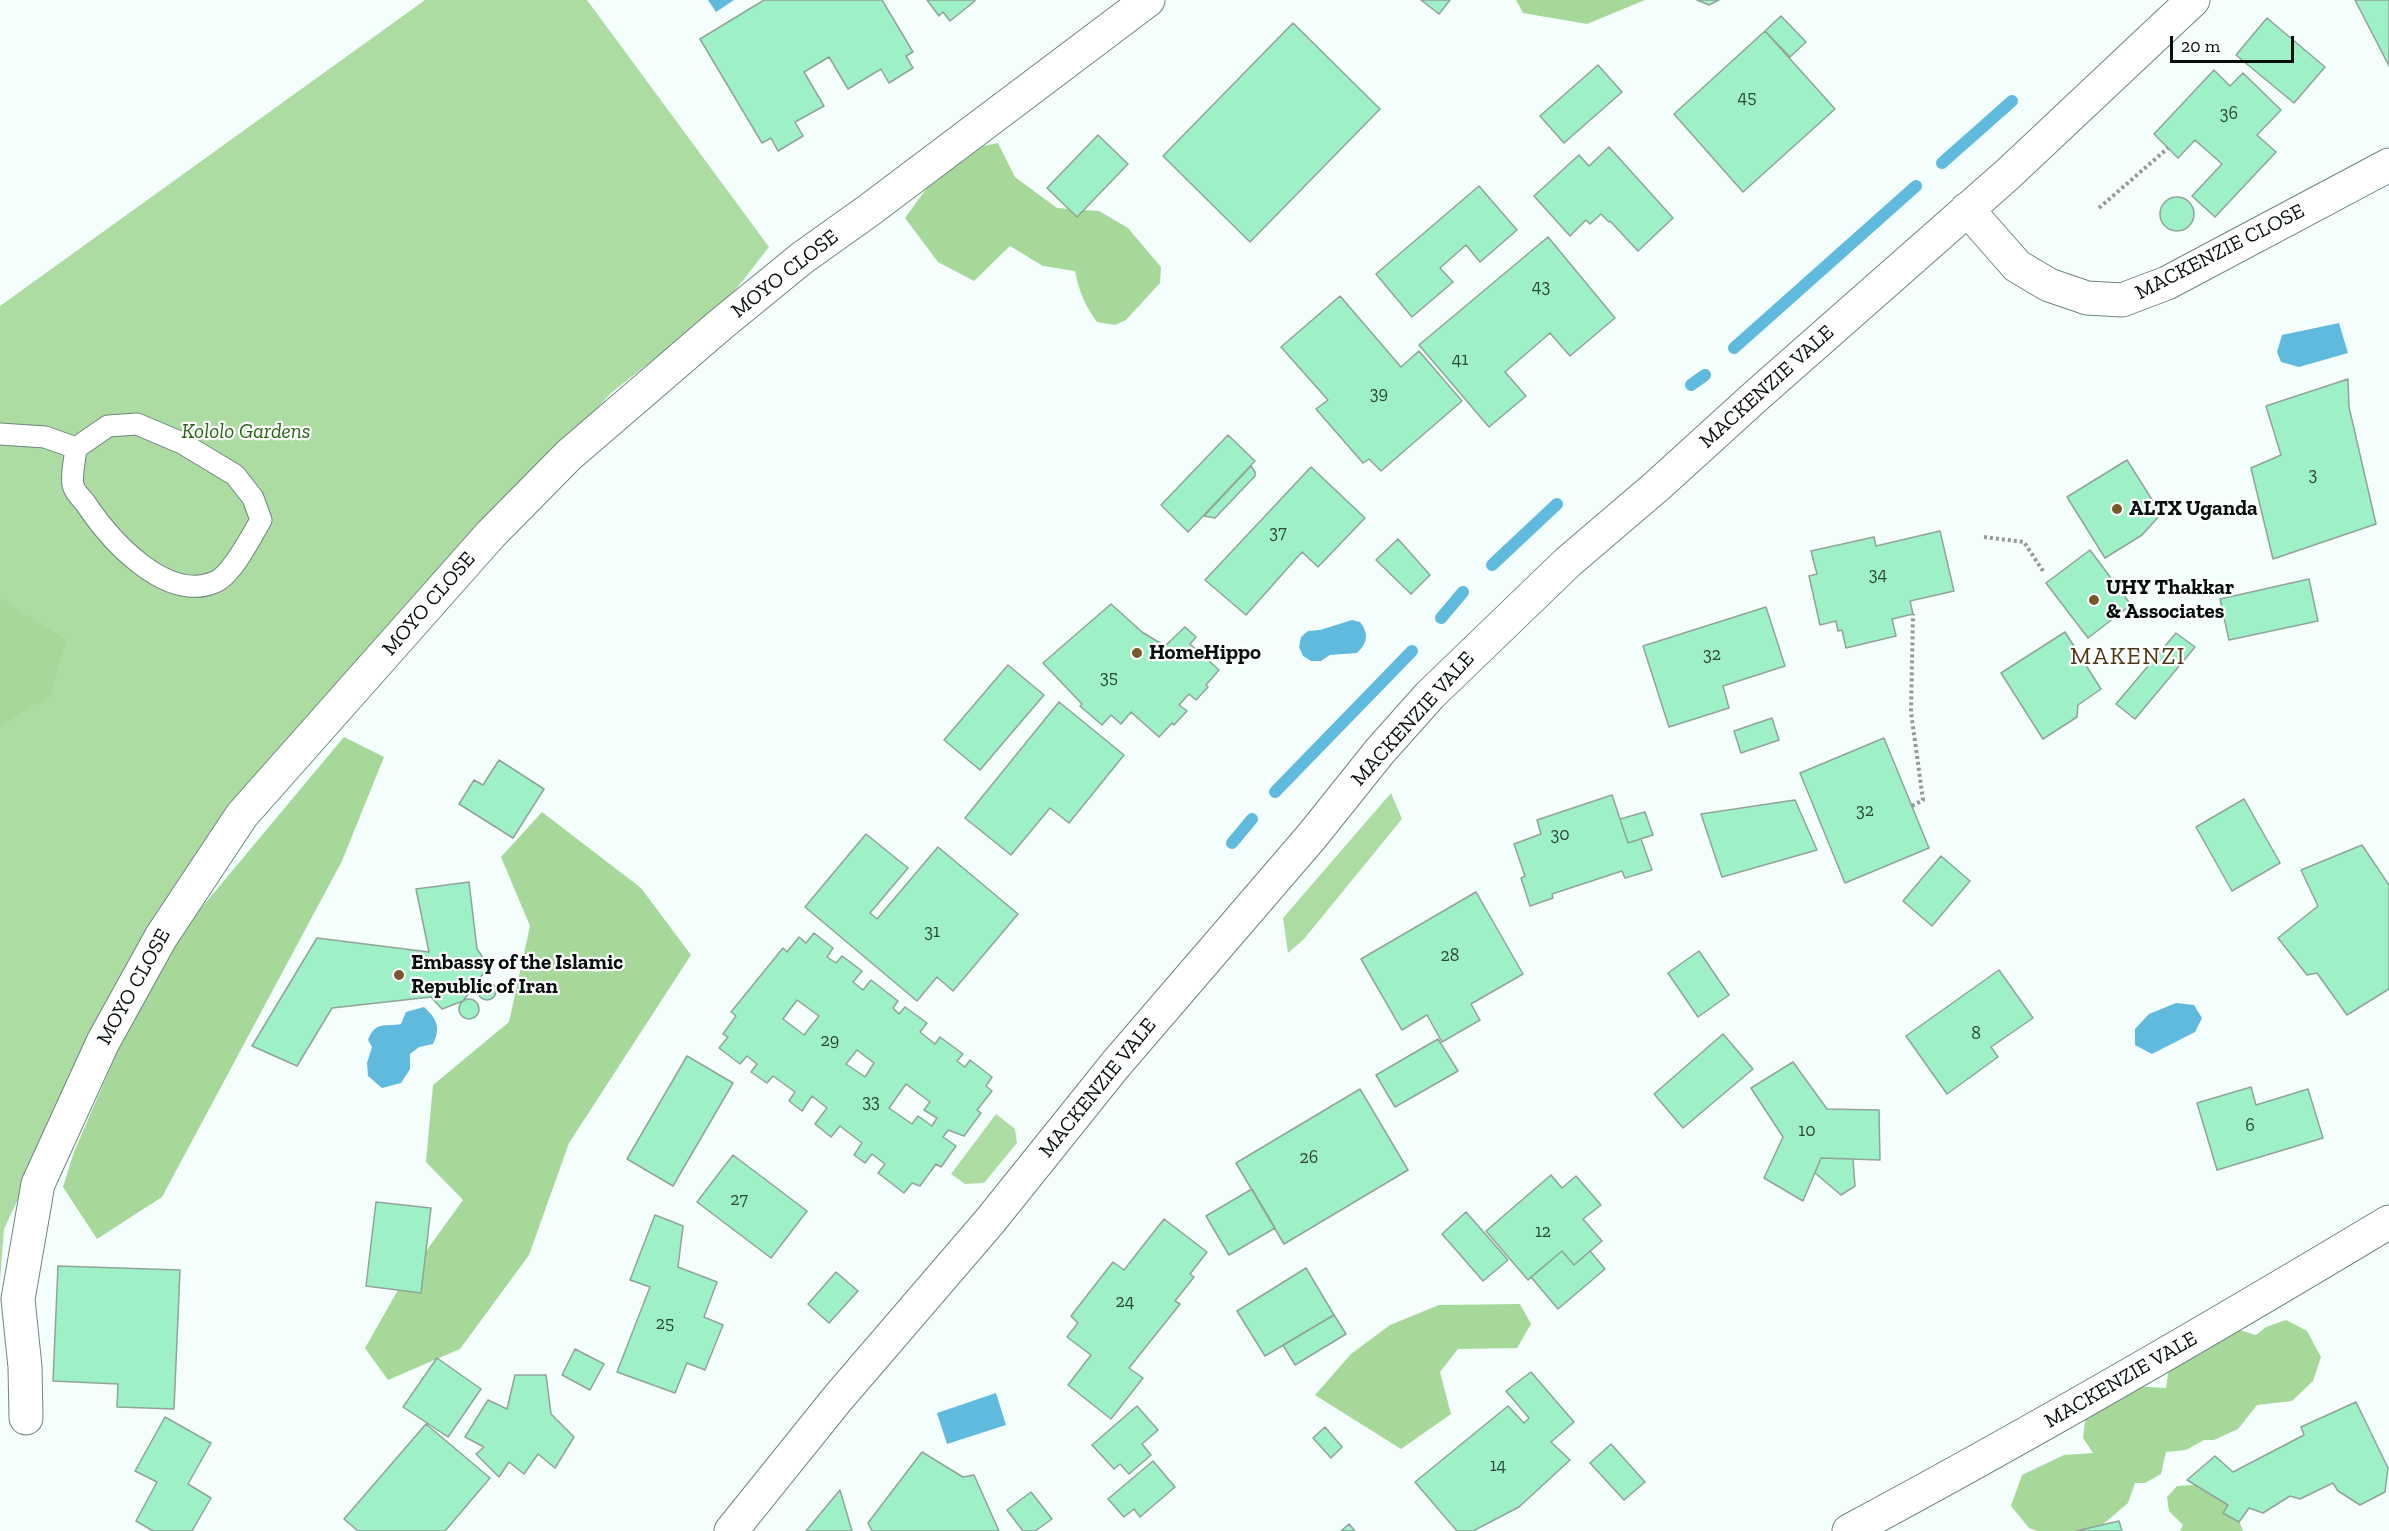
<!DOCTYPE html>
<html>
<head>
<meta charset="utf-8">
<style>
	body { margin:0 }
	#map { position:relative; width:2389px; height:1531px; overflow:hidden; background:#f4fefc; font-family:"Zilla Slab",serif }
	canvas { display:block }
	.scale { position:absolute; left:2170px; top:36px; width:124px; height:27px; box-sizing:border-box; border:3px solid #070f0e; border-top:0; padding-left:8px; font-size:18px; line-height:21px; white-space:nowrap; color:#070f0e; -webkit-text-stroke:4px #fff; paint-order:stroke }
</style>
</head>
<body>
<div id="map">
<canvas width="2389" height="1531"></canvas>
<div class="scale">20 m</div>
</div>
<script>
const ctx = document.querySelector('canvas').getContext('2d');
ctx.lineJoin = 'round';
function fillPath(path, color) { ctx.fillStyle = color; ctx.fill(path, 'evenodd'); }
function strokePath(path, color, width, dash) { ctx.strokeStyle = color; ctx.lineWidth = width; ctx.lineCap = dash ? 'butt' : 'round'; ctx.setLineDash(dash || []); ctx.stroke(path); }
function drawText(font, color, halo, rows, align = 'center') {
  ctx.font = font + ' "Zilla Slab",serif'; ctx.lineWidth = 4.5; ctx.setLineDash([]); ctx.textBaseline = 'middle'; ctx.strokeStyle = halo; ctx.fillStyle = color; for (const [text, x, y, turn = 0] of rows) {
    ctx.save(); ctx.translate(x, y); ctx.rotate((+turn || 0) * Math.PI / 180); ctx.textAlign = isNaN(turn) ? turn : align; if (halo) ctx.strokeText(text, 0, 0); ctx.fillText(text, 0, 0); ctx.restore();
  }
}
fillPath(new Path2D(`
	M425,0H587L769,247L726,302L611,393L280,760L127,967L4,1229L0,1281V306Z
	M1391,793L1402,819L1304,939L1288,953L1283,918Z
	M996,1114L1015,1129L1017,1143L984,1183L965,1184L951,1174Z`), '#addca2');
fillPath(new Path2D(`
	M1516,0H1645L1587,24L1523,13Z
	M998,143L1015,177L1057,208L1099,211L1128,228L1161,267L1160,283L1126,320L1115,325L1097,322C1085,306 1079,291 1075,271L1043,266L1010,246L974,281L938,262L905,218L953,152Z
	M0,598L66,640L51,695L0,726Z
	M344,737L384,757L342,861L162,1197L97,1239L63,1187L74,1152L156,962Z
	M542,812L641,888L691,955L569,1143L529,1255L460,1349L388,1380L365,1348L398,1290L463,1200L426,1162L433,1085L509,1022L530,926L501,857Z
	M1520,1304L1531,1324L1517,1348L1458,1349L1440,1372L1451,1414L1401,1449L1315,1395L1351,1354L1390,1325L1439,1305Z
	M2286,1320L2307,1331L2321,1357L2313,1381L2292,1401L2257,1405L2238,1429L2214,1440H2204L2186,1450L2166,1452L2161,1474L2145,1483H2135L2128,1503L2095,1531H2037L2029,1528L2011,1506L2022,1475L2064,1455L2093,1453L2083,1438L2087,1404L2110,1385L2166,1388L2171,1354L2229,1327L2256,1335L2266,1327Z
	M2207,1484L2235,1510L2243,1531H2180L2183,1525L2169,1511L2167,1497L2177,1486Z`), '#a6d899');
fillPath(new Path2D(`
	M708,0H734L716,12Z
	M2339,323L2348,353L2299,367L2281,362L2277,352L2282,335Z
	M1352,620L1360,622C1369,634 1368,642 1357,653L1330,655L1321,661H1311L1303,656L1299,647L1301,637L1308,631L1320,630Z
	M2176,1003L2194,1005L2202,1018L2195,1032L2152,1054L2135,1045V1029L2149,1014Z
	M424,1007C437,1019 441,1028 433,1044L419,1047L410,1054V1069L401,1083L382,1088L368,1076L367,1063L372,1047L368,1040C375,1021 384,1027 401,1024L406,1012Z
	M996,1393L1006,1425L947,1444L937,1413Z`), '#60bade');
strokePath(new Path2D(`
	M1942,163L2012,101
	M1734,348L1916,186
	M1691,385L1705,375
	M1492,565L1557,504
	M1441,618L1463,592
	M1275,792L1412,651
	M1232,843L1252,819`), '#60bade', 12);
const building = new Path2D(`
	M764,0H882L913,52L906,56L913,68L889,83L881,69L848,89L829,57L804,72L824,106L795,122L803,136L778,151L771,138L762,143L700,39Z
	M927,0H974L975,1L950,21L943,12L939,16Z
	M1421,0H1450L1439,14Z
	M1697,0H1719L1709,5Z
	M2355,0H2389V66Z
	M1781,16L1806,42L1790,57L1765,31Z
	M2267,18L2325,67L2294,103L2236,55Z
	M1293,23L1380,109L1250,242L1163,156Z
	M1765,31L1835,109L1743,192L1674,114Z
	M1598,65L1622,92L1564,143L1540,116Z
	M2214,70L2230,86L2243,73L2281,110L2257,135L2276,152L2215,217L2192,196L2222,164L2195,140L2178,158L2154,134Z
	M1098,135L1128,164L1077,217L1047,188Z
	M1609,147L1673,218L1638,251L1610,221L1609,222L1601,214L1590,224L1586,220L1570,236L1534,196L1579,155L1589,166Z
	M1479,186L1517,230L1480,262L1466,245L1440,268L1453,282L1412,317L1376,274Z
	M2160 214a17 17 0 1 1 34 0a17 17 0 1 1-34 0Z
	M1548,237L1615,318L1570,356L1550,333L1505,372L1526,396L1489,427L1419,345Z
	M1340,296L1401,367L1419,351L1462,401L1381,471L1369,459L1363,463L1316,409L1328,400L1281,347Z
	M2348,379L2349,407L2376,524L2273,559L2251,468L2281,455L2266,406Z
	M1228,435L1255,461L1188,532L1161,505Z
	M2127,460L2161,514L2142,535L2105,558L2067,497Z
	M1251,466L1255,472V476L1215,518L1204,516Z
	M1311,467L1365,518L1318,567L1302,552L1246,615L1205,580Z
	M1940,531L1954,591L1910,601L1913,614L1892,619L1896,636L1846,648L1842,630L1838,631L1836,621L1820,625L1809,576L1817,574L1811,551L1874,537L1876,546Z
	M1398,539L1430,575L1411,594L1376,560Z
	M2090,550L2131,605L2088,638L2046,583Z
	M2309,579L2318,621L2229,640L2220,599Z
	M1111,604L1142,632L1165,646L1185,627L1196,637L1190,644L1219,670L1206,685L1208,687L1196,700L1189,694L1179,705L1187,711L1174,725L1172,723L1159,737L1131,712L1121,724L1111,715L1102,725L1080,706L1082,704L1043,663Z
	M1766,607L1785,666L1723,686L1729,708L1669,727L1643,646Z
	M2065,632L2101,689L2078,705L2077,717L2043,739L2001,673Z
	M2176,633L2195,647L2135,719L2116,704Z
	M1008,665L1044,695L980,770L944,740Z
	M1059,702L1124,755L1069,823L1050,808L1011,855L965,818Z
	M1772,718L1779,740L1741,753L1734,731Z
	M1884,738L1929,848L1845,883L1800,773Z
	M499,760L544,789L513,838L459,804L474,780L483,785Z
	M1612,795L1628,843L1641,839L1652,870L1625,878L1622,871L1552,894L1553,898L1530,906L1521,878L1525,876L1514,844L1541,834L1537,820Z
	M2244,799L2280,863L2232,891L2196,827Z
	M1795,800L1817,850L1722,877L1701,814Z
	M1645,812L1653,835L1628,843L1620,819Z
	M866,834L908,868L870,913L877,919L938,847L1018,914L953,991L937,977L917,1001L805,907Z
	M2362,845L2389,885V989L2347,1015L2317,973L2307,975L2278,938L2318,906L2301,870Z
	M1941,856L1970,881L1932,926L1903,901Z
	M469,882L477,949L489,966L463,1001L442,1009L431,997L332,1008L297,1066L252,1046L317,938L429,952L416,889Z
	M1476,892L1523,974L1471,1004L1480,1020L1442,1042L1427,1015L1402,1030L1361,959Z
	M814,933L833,948L827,957L836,963L842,956L862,971L853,982L863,990L871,980L898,1001L893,1008L899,1014L905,1007L927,1023L920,1032L935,1044L940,1037L963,1054L957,1061L965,1067L970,1060L992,1077L986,1086L992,1091L977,1110L981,1113L964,1136L948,1130L943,1137L956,1146L941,1167L936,1164L920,1186L912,1183L904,1193L878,1173L885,1164L872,1154L865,1163L854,1155L862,1143L840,1126L831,1137L815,1124L827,1108L812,1096L802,1111L789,1101L795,1092L773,1076L767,1083L751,1072L757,1064L747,1056L740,1064L719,1048L728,1037L723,1034L736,1016L731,1012L783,948L787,952L799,937L806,943ZM797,1000L819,1016L804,1035L783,1019ZM857,1050L874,1063L865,1077L846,1064ZM906,1084L930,1102L924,1110L937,1118L932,1126L918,1116L912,1124L889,1108Z
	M1699,951L1729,995L1698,1017L1668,973Z
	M1999,970L2033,1018L1991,1047L1998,1057L1947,1094L1906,1036Z
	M478 991a9 9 0 1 1 18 0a9 9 0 1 1-18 0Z
	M459 1009a10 10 0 1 1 20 0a10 10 0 1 1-20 0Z
	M1723,1034L1753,1069L1683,1128L1654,1094Z
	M1438,1039L1458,1071L1395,1107L1376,1075Z
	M687,1056L733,1083L673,1186L627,1159Z
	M1793,1062L1827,1109L1879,1110L1880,1160L1821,1158L1803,1201L1764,1178L1783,1137L1751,1088Z
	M2251,1087L2256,1105L2308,1089L2323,1138L2217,1170L2197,1103Z
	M1360,1089L1408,1170L1284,1244L1236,1163Z
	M733,1155L807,1211L771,1258L697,1202Z
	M1821,1158L1853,1159L1855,1186L1841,1195L1815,1173Z
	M1551,1175L1562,1188L1576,1176L1601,1205L1583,1219L1602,1241L1574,1265L1562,1251L1528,1280L1486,1231Z
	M1252,1189L1275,1228L1229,1255L1206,1216Z
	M376,1202L431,1208L421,1293L366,1286Z
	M1466,1212L1508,1260L1483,1281L1442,1234Z
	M655,1215L683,1226L678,1267L717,1282L704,1317L723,1325L705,1370L687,1363L675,1393L617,1372L650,1287L630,1280Z
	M1164,1219L1207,1252L1190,1274L1194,1277L1175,1301L1180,1304L1129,1368L1143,1378L1111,1419L1068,1385L1091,1355L1067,1337L1078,1323L1071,1316L1113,1262L1124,1270Z
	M1562,1251L1574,1265L1590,1251L1605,1269L1558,1309L1531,1277Z
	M58,1266L180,1270L174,1409L117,1407L118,1384L53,1381Z
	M1306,1268L1334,1315L1265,1356L1237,1311Z
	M836,1272L858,1291L829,1323L808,1304Z
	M1334,1315L1346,1334L1295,1365L1283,1345Z
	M575,1349L604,1364L590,1390L562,1375Z
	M437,1358L481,1389L448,1437L403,1407Z
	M1531,1372L1574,1422L1551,1442L1570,1460L1519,1507L1473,1531H1457L1415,1482L1508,1406L1524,1423L1529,1418L1506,1391Z
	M515,1375H546L551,1414L574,1437L555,1468L538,1454L524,1474L509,1462L499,1477L476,1454L484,1447L465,1437L488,1400L507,1409Z
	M2356,1402L2388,1468L2385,1492L2360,1505L2338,1491L2333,1483L2300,1499L2290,1496L2263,1513L2249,1508L2239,1522L2223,1513L2228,1505L2187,1480L2215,1456L2233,1472L2304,1435L2301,1427Z
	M1137,1406L1158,1430L1142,1444L1151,1455L1129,1474L1120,1464L1114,1469L1092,1445Z
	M165,1417L211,1443L188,1484L211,1498L192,1531H153L136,1521L157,1482L135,1471Z
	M426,1424L490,1478L445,1531H358L344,1519Z
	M1325,1427L1342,1447L1331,1458L1313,1438Z
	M1611,1444L1645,1482L1624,1500L1590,1463Z
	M922,1452L963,1477L974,1475L999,1531H872L868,1523Z
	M1153,1461L1175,1487L1140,1517L1134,1509L1124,1517L1108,1499Z
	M840,1490L852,1531H806Z
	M1031,1492L1052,1519L1035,1531H1023L1007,1510Z
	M2119,1521L2122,1531H2076Z
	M1349,1524L1355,1531H1341Z`);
fillPath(building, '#9ef0c6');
strokePath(building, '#90a499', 1.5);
const lane = new Path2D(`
	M137,424L182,443L235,475L253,498L261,520C251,537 232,575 215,582C166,603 110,540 86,504C82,499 74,491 73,485C71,475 75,459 76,448L108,426Z
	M0,434L45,437L76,448`);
const street = new Path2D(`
	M1967,209L2017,266L2049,285L2087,298L2122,300L2167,283L2389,165
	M26,1418L25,1367L18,1299L38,1184L103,1042L161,937L242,815L491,534L569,455L720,325L802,258L868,211L1148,0
	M731,1531L838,1398L990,1221L1116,1064L1312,836L1380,751L1430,695L1568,562L1657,486L1756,396L2008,174L2193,0
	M1849,1531C2032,1433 2211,1329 2389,1222`);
strokePath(lane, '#6e8581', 23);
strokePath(street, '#6e8581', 35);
strokePath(new Path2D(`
	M2099,208L2168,148
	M1984,537L2024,542L2043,571
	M1912,806L1923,800L1911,712L1913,614`), '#929b99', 4, [3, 3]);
strokePath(lane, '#fff', 21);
strokePath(street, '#fff', 33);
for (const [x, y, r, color] of [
	[2117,509,6,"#78592e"],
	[2094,600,6,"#78592e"],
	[1137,653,6,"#78592e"],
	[399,975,6,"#78592e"]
]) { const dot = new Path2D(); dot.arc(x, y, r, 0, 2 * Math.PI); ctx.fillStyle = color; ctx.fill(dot); strokePath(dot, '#fff', 2); }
drawText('18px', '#2d473c', null, [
	["45",1747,98],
	["36",2229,114],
	["43",1541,287],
	["41",1460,360],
	["39",1379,394],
	["3",2313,475],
	["37",1278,533],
	["34",1878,575],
	["32",1712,655],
	["35",1109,678],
	["32",1865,811],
	["30",1560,835],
	["31",932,932],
	["28",1450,956],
	["8",1976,1034],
	["29",830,1041],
	["33",871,1102],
	["6",2250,1126],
	["10",1807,1131],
	["26",1309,1158],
	["27",739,1200],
	["12",1543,1232],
	["24",1125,1302],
	["25",665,1324],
	["14",1498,1466]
]);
drawText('21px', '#070f0e', '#fff', [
	["MACKENZIE CLOSE",2220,252,-27],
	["MOYO CLOSE",785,274,-38],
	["MACKENZIE VALE",1767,387,-42],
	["MOYO CLOSE",429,604,-49],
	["MACKENZIE VALE",1413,719,-48],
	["MOYO CLOSE",134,987,-61],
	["MACKENZIE VALE",1098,1088,-51],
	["MACKENZIE VALE",2121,1380,-30]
]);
drawText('italic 21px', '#286613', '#fff', [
	["Kololo Gardens",246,432]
]);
drawText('bold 21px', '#070f0e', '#fff', [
	["ALTX Uganda",2129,509],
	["UHY Thakkar",2106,588],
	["& Associates",2106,612],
	["HomeHippo",1149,653],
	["Embassy of the Islamic",411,963],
	["Republic of Iran",411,987]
], 'left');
ctx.letterSpacing = '1.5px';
drawText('24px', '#4f3815', '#fff', [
	["MAKENZI",2128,657]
]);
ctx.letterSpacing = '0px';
</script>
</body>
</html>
